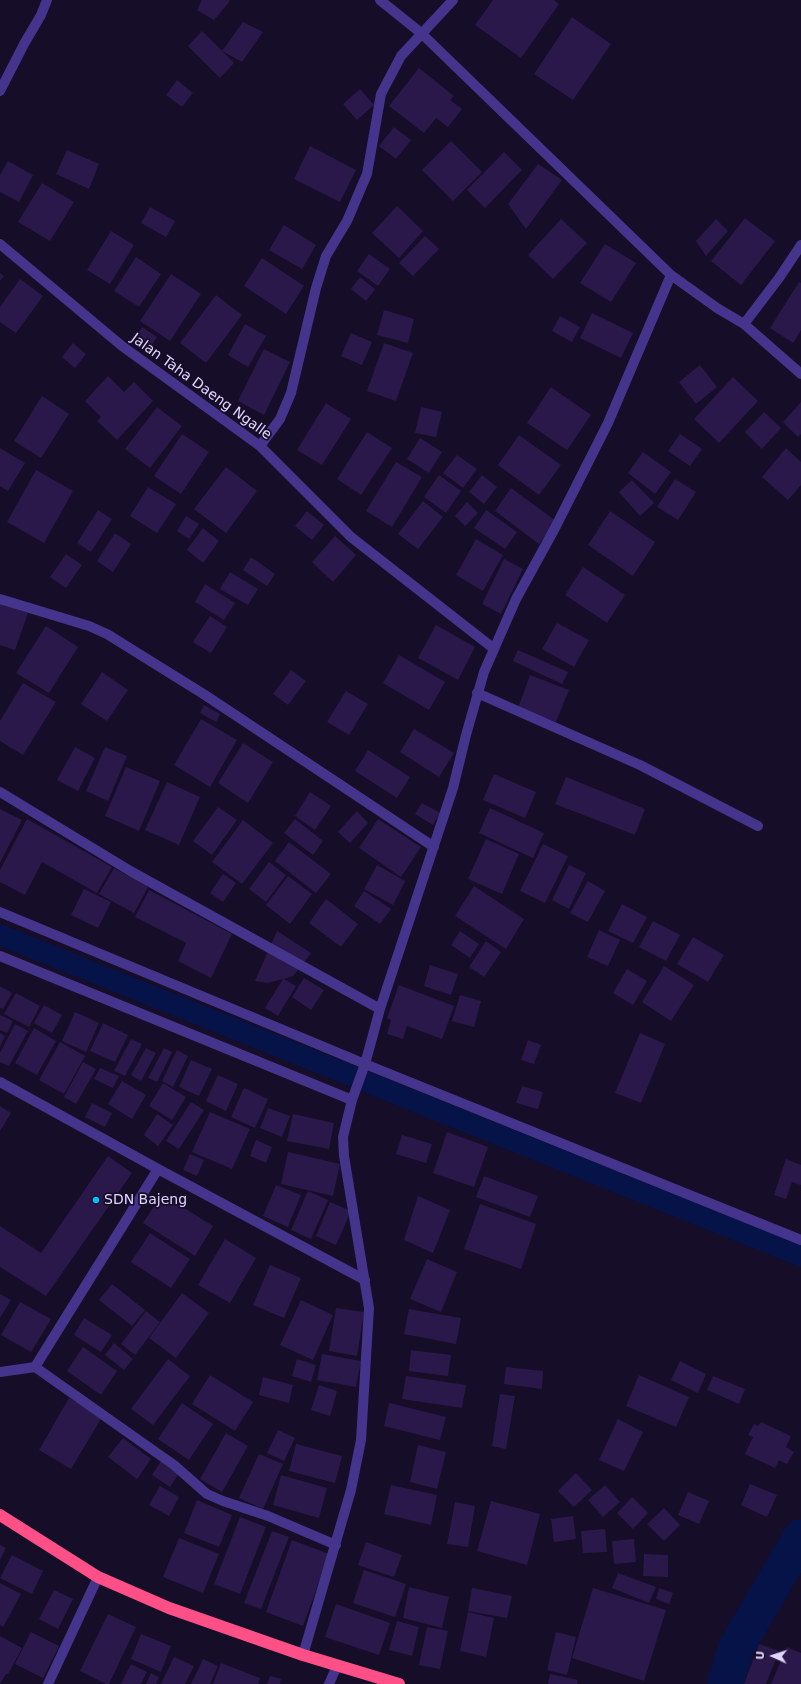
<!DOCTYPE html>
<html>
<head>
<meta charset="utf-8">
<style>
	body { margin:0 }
	#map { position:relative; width:801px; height:1684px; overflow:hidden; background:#160d28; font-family:"DejaVu Sans",sans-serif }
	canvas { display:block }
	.north { position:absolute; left:753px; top:1636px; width:40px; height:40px; -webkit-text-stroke:3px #160d28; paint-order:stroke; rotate:273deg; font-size:11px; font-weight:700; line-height:16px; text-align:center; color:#e0d4ff }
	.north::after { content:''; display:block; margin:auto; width:14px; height:18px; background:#e0d4ff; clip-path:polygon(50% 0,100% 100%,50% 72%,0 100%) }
</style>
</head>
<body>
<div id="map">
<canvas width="801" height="1684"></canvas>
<div class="north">U</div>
</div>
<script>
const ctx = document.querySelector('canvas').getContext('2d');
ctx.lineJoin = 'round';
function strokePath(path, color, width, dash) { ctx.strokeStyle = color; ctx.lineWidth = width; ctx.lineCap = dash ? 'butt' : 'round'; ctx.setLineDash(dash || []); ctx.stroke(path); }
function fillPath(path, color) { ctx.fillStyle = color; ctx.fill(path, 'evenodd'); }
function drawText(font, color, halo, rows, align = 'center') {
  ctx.font = font + ' "DejaVu Sans",sans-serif'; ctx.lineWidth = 3.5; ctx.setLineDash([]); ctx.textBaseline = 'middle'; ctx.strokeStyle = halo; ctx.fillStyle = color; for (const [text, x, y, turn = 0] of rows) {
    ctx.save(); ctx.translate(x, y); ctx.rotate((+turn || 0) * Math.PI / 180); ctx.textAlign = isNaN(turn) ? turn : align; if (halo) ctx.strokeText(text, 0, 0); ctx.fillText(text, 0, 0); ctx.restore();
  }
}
strokePath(new Path2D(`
	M0,935L801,1256`), '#061348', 21);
strokePath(new Path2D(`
	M725,1684L737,1646L801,1537`), '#061348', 36);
fillPath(new Path2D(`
	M202,0H229L230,1L214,20L197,10Z
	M493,0H554L559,4L521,58L475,25Z
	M572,17L611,44L573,100L534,74Z
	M243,22L263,32L242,62L222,51Z
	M202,31L234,63L220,78L188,46Z
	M419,68L454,96L450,100L462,109L448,127L436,118L424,133L389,106Z
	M177,80L193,93L182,107L166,95Z
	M360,89L374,105L357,120L343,104Z
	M394,127L411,140L396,159L379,146Z
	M451,141L482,172L453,201L422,170Z
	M310,146L356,170L340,202L294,179Z
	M67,150L99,164L89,189L56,174Z
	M504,152L522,170L485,208L467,190Z
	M8,161L33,175L19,202L0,192V175Z
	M538,164L562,180L526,229L508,204Z
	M42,183L74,202L50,241L18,222Z
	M397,206L423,231L399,258L372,233Z
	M150,207L175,221L166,237L141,223Z
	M745,218L775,241L741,285L711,261Z
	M561,219L587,243L553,279L528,255Z
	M716,219L728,231L706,256L696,241Z
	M284,225L316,245L302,269L269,250Z
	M111,231L134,245L110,284L87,270Z
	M425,236L439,249L413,276L399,263Z
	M605,244L636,263L611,302L580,283Z
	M369,254L390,269L378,286L357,271Z
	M136,257L161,274L139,307L114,291Z
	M262,258L304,286L286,314L244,286Z
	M0,273L4,276L0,281Z
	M171,274L201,294L170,341L140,321Z
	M360,277L375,289L366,301L351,289Z
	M20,279L43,296L16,333L0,322V307Z
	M799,282L801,283V330L793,343L770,328Z
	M216,295L242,315L206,363L180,343Z
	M384,310L414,319L408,343L377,335Z
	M592,313L633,333L621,358L580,338Z
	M560,316L580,327L572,342L552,331Z
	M245,324L266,336L248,367L228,355Z
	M142,327L157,337L149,349L134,339Z
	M351,333L372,342L362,365L341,356Z
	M73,343L86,354L75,368L62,357Z
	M384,343L413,353L396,401L367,391Z
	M264,349L290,362L264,415L238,401Z
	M700,365L717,387L696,404L679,382Z
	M108,376L124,392L134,382L153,401L117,440L97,421L101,417L85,401Z
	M733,377L758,401L719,443L694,419Z
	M551,387L591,415L567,450L527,423Z
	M42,396L69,414L41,458L14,441Z
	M801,402V434L798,437L783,422Z
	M326,403L351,419L322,465L297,450Z
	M157,407L182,426L150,468L125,449Z
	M421,407L442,412L436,437L415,433Z
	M764,412L781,428L762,449L745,432Z
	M367,432L392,448L361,495L337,479Z
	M182,434L209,452L181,494L154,476Z
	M680,434L702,449L690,466L668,451Z
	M519,435L561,465L539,495L498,465Z
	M420,438L442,452L429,473L407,459Z
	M0,448L25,463L8,491L0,486Z
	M786,448L801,462V485L788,500L762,477Z
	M643,452L671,472L655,494L628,473Z
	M457,455L477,469L463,488L443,473Z
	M396,462L422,477L392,527L366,511Z
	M226,467L257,491L226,533L194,509Z
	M36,470L73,491L44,543L7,522Z
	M439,475L461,491L446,513L424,497Z
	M482,475L497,487L484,504L469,492Z
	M675,479L696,492L678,520L657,507Z
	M632,480L654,503L640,516L619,492Z
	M148,487L176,504L157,533L130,516Z
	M511,488L556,521L539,544L495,511Z
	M423,501L443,517L418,549L398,534Z
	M467,502L478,513L465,526L455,516Z
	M98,510L112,519L91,552L77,543Z
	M486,510L517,532L505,549L474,528Z
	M307,511L324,525L312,540L295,526Z
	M610,511L655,542L633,576L588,545Z
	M186,516L199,524L189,539L177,531Z
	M203,528L219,541L203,563L187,550Z
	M115,533L131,544L113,572L97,561Z
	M335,536L356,555L333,582L312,562Z
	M476,539L503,555L483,591L456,575Z
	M66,554L82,565L66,588L50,577Z
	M251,557L275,574L267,586L243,570Z
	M504,559L523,569L501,614L482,604Z
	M583,567L625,595L607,623L565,595Z
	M230,572L258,589L248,605L220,589Z
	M205,584L235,603L224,620L195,602Z
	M0,603L28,613L15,650L0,645Z
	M210,616L227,627L211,653L193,642Z
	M557,623L589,640L574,667L542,649Z
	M436,625L475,647L458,680L418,658Z
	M46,626L78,647L49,693L16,673Z
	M518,650L568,672L562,684L513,661Z
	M399,655L445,682L429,710L383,683Z
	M291,670L306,681L288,705L273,694Z
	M102,672L128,690L107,721L81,704Z
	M530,675L569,690L556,722L518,708Z
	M23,683L56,702L23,755L0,741V721Z
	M346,691L368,704L349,735L327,722Z
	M204,705L220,714L216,722L200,713Z
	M201,719L237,740L210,787L174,765Z
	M414,729L454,753L439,777L400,752Z
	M243,743L273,762L248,803L218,783Z
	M75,747L95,758L78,791L57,780Z
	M105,747L127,756L108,801L86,791Z
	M368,750L410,777L397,798L355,771Z
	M126,767L160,781L139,831L105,816Z
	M494,774L536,792L525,818L483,800Z
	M566,777L645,809L635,835L555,804Z
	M167,782L200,797L179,845L145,830Z
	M310,792L331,806L315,830L295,816Z
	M422,803L440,813L433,825L415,814Z
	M218,807L237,820L212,855L193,841Z
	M490,808L544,833L533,858L479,833Z
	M0,809L22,820L0,863Z
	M357,811L368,823L350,843L338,832Z
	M27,819L112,867L97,893L42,862L25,895L0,882V870Z
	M295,819L323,841L313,855L284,833Z
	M378,819L421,847L401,877L359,848Z
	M243,820L273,843L242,884L212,862Z
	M486,839L519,854L502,894L468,879Z
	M289,842L331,874L316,893L275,861Z
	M543,844L568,856L545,903L520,891Z
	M269,862L286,875L266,902L249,889Z
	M377,865L405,881L393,905L364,889Z
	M569,865L586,873L569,909L552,900Z
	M114,868L148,887L134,913L99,894Z
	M223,874L236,883L223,902L210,893Z
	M288,876L312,894L290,924L266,905Z
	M588,881L605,891L588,922L570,913Z
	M474,886L524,919L506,949L455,916Z
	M84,889L111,902L98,928L71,915Z
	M149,890L232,934L211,978L178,961L186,943L135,917Z
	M364,891L391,909L380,924L354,906Z
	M326,899L358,924L341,947L309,923Z
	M622,904L647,917L633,943L608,931Z
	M653,921L680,935L666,961L639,947Z
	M599,930L620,940L608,966L587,957Z
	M277,931L311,953L293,976L284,979L296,986L278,1016L265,1008L283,979L268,983L255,981Z
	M460,931L479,944L470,958L451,945Z
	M693,937L724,955L708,982L677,964Z
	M486,941L501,952L484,977L469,967Z
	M430,965L458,974L451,995L424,986Z
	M664,966L694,985L671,1021L642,1002Z
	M627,969L647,981L633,1005L613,993Z
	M304,978L324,990L311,1010L292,997Z
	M399,985L454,1006L442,1039L407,1026L403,1039L387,1034L391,1020L387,1018Z
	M0,986L12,993L3,1009L0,1008Z
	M16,993L40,1006L29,1027L4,1014Z
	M460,995L481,1001L474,1027L452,1021Z
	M44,1005L62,1015L52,1033L34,1023Z
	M75,1012L99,1023L86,1052L62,1041Z
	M0,1015L13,1021L7,1033L0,1030Z
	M103,1023L128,1035L115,1062L90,1051Z
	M15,1024L28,1031L9,1066L0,1062V1053Z
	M34,1028L56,1041L37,1075L15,1063Z
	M0,1033L5,1036L0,1047Z
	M640,1033L665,1044L641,1103L615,1093Z
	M131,1039L142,1044L125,1076L114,1071Z
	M528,1040L541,1045L534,1064L521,1060Z
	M60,1042L85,1056L64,1094L39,1080Z
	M146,1048L156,1053L141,1081L131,1075Z
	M164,1048L172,1052L157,1082L148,1078Z
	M177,1050L188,1056L173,1087L162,1081Z
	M191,1060L212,1069L199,1096L179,1087Z
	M83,1062L96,1069L76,1104L64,1097Z
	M100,1068L119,1076L113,1088L94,1079Z
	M218,1075L238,1084L226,1111L206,1101Z
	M122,1081L146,1095L132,1119L108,1104Z
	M163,1083L186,1097L172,1120L149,1106Z
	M522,1086L543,1092L538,1109L516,1103Z
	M244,1088L268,1099L255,1128L231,1117Z
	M191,1102L204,1110L179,1149L166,1141Z
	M92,1103L112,1113L105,1127L85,1117Z
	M0,1106L11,1113L0,1131Z
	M268,1108L290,1116L282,1137L260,1128Z
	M210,1112L250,1129L232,1169L192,1152Z
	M157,1114L173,1125L158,1146L144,1135Z
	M293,1114L334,1123L329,1149L287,1141Z
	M447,1132L488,1147L474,1187L433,1173Z
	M402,1135L432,1144L426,1163L396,1154Z
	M256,1140L272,1147L266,1163L250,1156Z
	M288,1152L340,1164L333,1196L281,1184Z
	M190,1154L204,1160L197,1176L183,1170Z
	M108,1156L132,1173L46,1296L0,1267V1226L41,1253Z
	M786,1159L801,1165V1185L792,1182L786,1199L774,1195Z
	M484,1176L538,1196L530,1217L476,1197Z
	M276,1185L301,1195L288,1227L263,1216Z
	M308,1191L328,1200L311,1239L291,1230Z
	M162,1194L213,1226L195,1256L143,1223Z
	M418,1196L450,1210L433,1253L404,1240Z
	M330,1202L351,1211L336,1245L316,1236Z
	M480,1204L536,1224L521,1269L464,1249Z
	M150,1233L190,1259L171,1288L131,1262Z
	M225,1239L256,1258L230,1303L198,1285Z
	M427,1259L457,1272L441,1312L410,1299Z
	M270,1265L301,1278L284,1318L253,1305Z
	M112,1284L145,1310L132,1326L99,1300Z
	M182,1293L209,1313L176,1358L149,1338Z
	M0,1294L11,1300L0,1318Z
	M301,1300L333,1315L313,1360L280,1345Z
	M20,1302L51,1319L31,1352L1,1335Z
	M336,1308L364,1312L357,1356L329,1351Z
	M409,1309L461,1318L456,1344L404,1334Z
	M146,1311L160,1322L135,1355L121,1344Z
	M84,1318L112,1335L101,1352L74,1335Z
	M114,1343L133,1359L124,1370L105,1355Z
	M83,1347L117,1371L101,1395L67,1371Z
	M411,1350L451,1355L448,1376L409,1371Z
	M322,1354L361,1361L356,1387L317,1380Z
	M168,1359L190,1376L153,1425L131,1409Z
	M297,1359L316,1365L311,1382L292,1376Z
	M680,1361L706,1374L698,1393L671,1380Z
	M506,1367L543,1371L542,1389L504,1384Z
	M210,1375L253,1402L235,1431L192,1404Z
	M639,1375L689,1397L676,1427L626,1406Z
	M406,1376L466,1385L462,1408L402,1399Z
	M713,1376L745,1389L739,1404L707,1390Z
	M263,1377L293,1385L289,1403L259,1395Z
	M319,1385L337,1391L330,1416L311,1410Z
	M500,1394L515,1396L506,1449L492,1446Z
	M69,1398L102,1417L71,1469L39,1450Z
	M182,1403L213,1424L189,1460L158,1439Z
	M389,1403L446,1417L440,1440L384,1426Z
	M618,1419L643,1432L624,1471L599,1460Z
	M761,1422L791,1436L786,1447L794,1452L787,1464L779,1460L775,1468L745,1454L753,1437L748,1435L754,1424L758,1426Z
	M278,1430L295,1438L284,1461L267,1453Z
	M226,1433L248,1446L222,1492L200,1479Z
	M123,1438L151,1459L137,1479L108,1457Z
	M296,1444L342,1456L335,1483L289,1471Z
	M418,1445L446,1452L437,1489L410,1482Z
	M259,1454L283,1464L263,1509L239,1498Z
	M161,1461L179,1473L170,1487L152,1475Z
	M576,1473L592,1490L574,1507L558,1491Z
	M281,1475L327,1488L319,1518L273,1505Z
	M750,1484L777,1495L767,1517L741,1505Z
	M391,1485L437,1495L431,1525L384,1514Z
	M605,1485L620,1502L603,1517L588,1500Z
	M160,1486L179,1497L169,1516L149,1505Z
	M688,1492L709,1501L699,1524L678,1515Z
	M632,1497L648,1513L633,1529L617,1513Z
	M197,1500L232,1515L219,1547L184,1533Z
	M491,1501L540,1514L527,1565L477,1551Z
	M455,1502L475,1506L468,1547L447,1544Z
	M664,1508L680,1525L664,1541L647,1524Z
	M573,1516L576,1539L554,1542L551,1519Z
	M240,1517L266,1527L240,1594L214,1584Z
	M605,1529L607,1552L583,1553L581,1531Z
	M272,1531L289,1537L261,1609L244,1603Z
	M179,1538L219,1554L203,1593L163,1577Z
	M634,1539L636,1562L614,1564L612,1541Z
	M292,1540L329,1554L303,1626L266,1612Z
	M366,1542L402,1555L394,1577L358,1565Z
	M0,1545L6,1548L0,1560Z
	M644,1554L668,1555V1577L643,1576Z
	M12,1555L43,1571L32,1594L0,1578Z
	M364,1570L406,1584L395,1617L353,1603Z
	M618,1573L656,1587L649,1603L612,1588Z
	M0,1583L21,1594L3,1627L0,1625Z
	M409,1587L449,1597L442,1628L403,1618Z
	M472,1588L512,1596L507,1618L468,1611Z
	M593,1588L666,1610L644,1681L572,1658Z
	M659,1588L673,1593L669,1604L656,1599Z
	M54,1590L73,1599L58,1629L39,1619Z
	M336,1604L390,1623L379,1655L325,1637Z
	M468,1612L494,1618L486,1657L460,1651Z
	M108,1614L136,1627L109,1684H106L80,1671Z
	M397,1621L419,1627L412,1656L389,1650Z
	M427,1627L448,1631L440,1669L419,1665Z
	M31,1632L59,1646L43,1678L15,1664Z
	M556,1632L576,1637L567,1675L547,1670Z
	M141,1634L171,1646L161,1672L131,1659Z
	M0,1636L22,1648L8,1674H6L0,1684Z
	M759,1644L779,1651L766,1684H744Z
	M787,1647L801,1653V1684H771Z
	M174,1657L194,1666L185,1684H161Z
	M203,1659L218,1666L210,1684H191Z
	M221,1663L260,1678L258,1684H213Z
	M131,1664L147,1672L141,1684H121Z
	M151,1673L159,1677L156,1684H146Z
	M550,1674L578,1680L577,1684H548Z
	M270,1676L281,1679L280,1684H267Z`), '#2a184a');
strokePath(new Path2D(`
	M0,91L24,44L41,15L47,0
	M0,244L122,346L260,446L351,537L493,648
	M671,275L717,308L744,324L801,374
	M744,324L779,278L801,245
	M260,446L280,419L291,393L316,288L326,256L347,221L367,174L381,94L401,56L453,0
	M0,599L89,626L107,634L205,695L434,847
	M477,693L640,765L758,826
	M0,792L132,872L380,1009
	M0,912L365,1064L801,1240
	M0,956L352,1100
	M0,1082L158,1169L365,1280
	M35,1367L174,1465L207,1494L223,1501L268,1516L336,1545
	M0,1372L35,1367L158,1169
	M303,1655L351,1490L361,1440L369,1308L344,1156L343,1137L352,1100L365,1064L380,1009L453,788L466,735L484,672L516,599L555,528L608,423L671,275L421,33L380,0
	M48,1684L98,1577
	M329,1684L337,1666`), '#45348b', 10);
strokePath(new Path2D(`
	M0,1515L98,1577L169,1608L303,1655L399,1684`), '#ff4f87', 12);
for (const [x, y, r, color] of [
	[96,1200,4,"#00bdff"]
]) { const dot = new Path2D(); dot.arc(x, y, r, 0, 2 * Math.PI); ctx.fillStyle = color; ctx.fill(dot); strokePath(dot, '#160d28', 1.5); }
drawText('14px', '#e0d4ff', '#160d28', [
	["Jalan Taha Daeng Ngalle",201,387,36]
]);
drawText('14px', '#e0d4ff', '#160d28', [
	["SDN Bajeng",104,1200]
], 'left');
</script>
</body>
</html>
